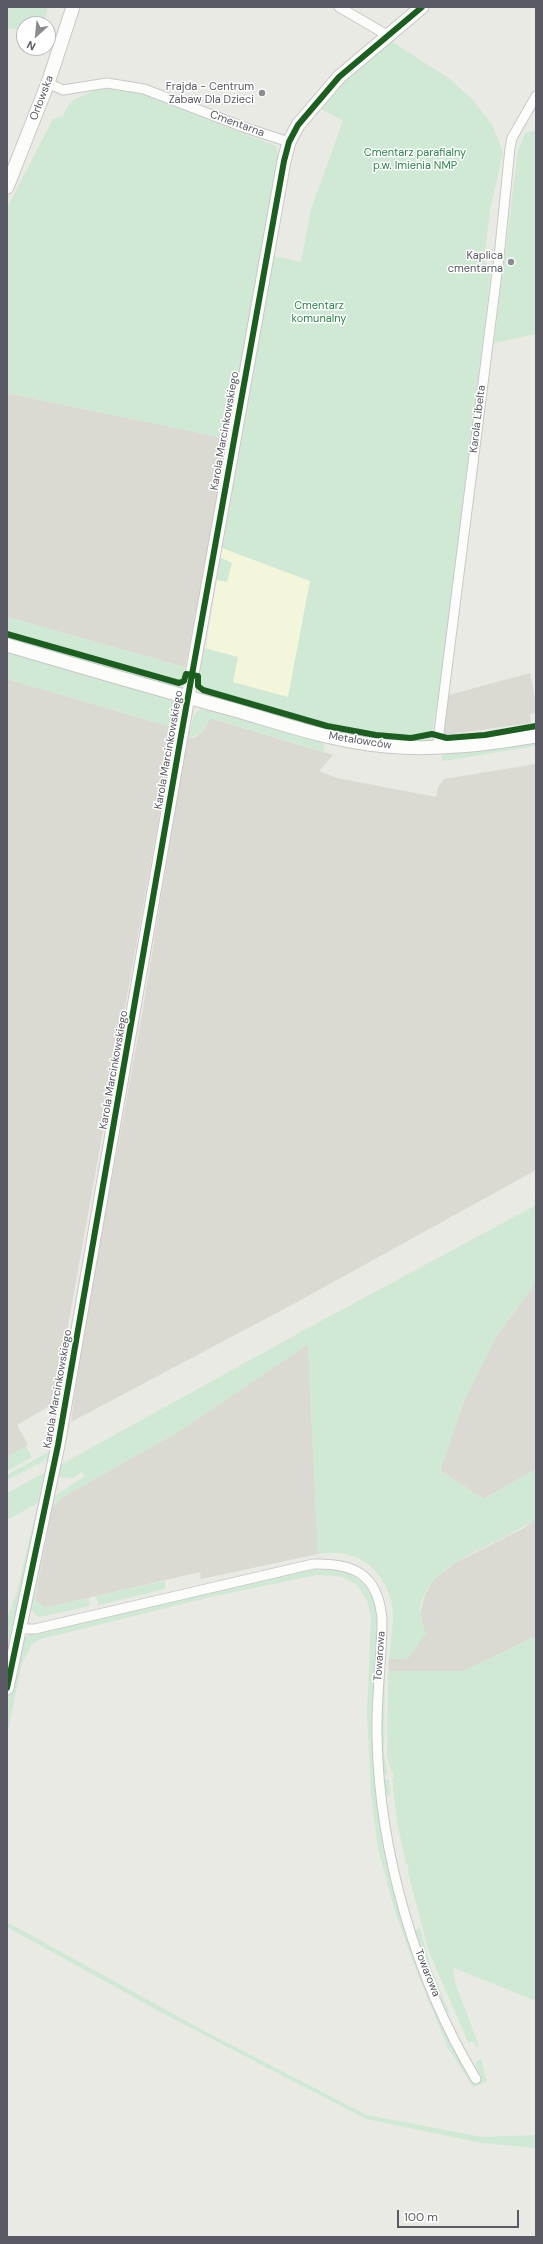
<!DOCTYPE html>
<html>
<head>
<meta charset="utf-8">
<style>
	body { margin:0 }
	#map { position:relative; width:543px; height:2244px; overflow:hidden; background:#eaeae4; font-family:"DM Sans",sans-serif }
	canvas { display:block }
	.frame { position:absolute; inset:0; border:8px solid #595a63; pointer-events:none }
	.north { position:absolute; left:16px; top:16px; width:40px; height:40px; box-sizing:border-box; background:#fff; border:1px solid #bdbdc1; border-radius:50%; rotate:207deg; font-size:11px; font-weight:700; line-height:16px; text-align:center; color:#595a63 }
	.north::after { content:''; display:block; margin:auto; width:14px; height:18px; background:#8c8c90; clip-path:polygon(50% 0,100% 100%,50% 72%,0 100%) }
	.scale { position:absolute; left:397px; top:2210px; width:122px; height:18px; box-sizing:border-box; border:2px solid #595a63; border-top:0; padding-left:5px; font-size:12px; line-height:14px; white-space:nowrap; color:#595a63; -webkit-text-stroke:3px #fff; paint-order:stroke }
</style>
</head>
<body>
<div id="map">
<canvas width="543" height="2244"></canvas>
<div class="frame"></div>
<div class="north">N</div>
<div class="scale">100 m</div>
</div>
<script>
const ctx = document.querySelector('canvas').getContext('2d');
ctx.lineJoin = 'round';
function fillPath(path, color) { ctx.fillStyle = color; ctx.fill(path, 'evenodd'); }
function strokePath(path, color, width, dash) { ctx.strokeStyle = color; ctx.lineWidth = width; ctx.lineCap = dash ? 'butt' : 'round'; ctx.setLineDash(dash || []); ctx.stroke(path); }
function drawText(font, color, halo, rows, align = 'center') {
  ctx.font = font + ' "DM Sans",sans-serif'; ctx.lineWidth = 3; ctx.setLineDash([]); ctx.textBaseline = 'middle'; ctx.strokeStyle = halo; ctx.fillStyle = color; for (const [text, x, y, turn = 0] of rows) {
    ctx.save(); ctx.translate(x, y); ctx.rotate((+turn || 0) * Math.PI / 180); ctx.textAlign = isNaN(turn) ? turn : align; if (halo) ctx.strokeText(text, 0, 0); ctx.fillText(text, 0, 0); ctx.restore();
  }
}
fillPath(new Path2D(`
	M222,548L310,581L288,697L233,682L238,657L206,649Z`), '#f4f6db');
fillPath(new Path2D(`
	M7,393L229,439L185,667L7,617Z
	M530,673L536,703V713L530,714L531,723L444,735L449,695Z
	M7,679L175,728L56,1393L51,1405L17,1425L28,1445L7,1457Z
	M210,718L333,755L319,771L337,778L436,797L438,787L444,779L536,764V1170L299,1301L71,1422L82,1342L142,1014L187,738H194L203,731Z
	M536,1282V1469L483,1499L440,1470L464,1401L496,1337Z
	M308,1344L318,1554L201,1579L200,1572L45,1608L35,1599L52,1508L61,1498L178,1432Z
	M536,1517V1636L464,1671H388L389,1659L408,1658L425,1634L420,1613L425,1595L433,1580L455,1563L524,1528Z`), '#dadad3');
fillPath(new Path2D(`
	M7,7H48L44,24H24V31L7,28Z
	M391,41L450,79L472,99L492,124L503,153L490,210L484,259L489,270L491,271L444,661L432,732C363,744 273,709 206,689L202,688L199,684L204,648L238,657L233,682L288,697L310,581L222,548L274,256L301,262L311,209L343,121L320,108L344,82Z
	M116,88L145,95L276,146L278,154L229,439L7,393V208L53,119L63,117C68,95 96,89 116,88Z
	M536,130V334L494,343L518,150L525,133Z
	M220,557L232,563L227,582L217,580Z
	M7,617L185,667L183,677L179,680H175L7,631Z
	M7,636L178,685H183L176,688L7,641Z
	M7,650L175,699L180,707V716H177L175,728L7,679Z
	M217,696L355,734L411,740L433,737L426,743L354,737L215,700Z
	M200,709L211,711L214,709L320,739L324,745V752L211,718C205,728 200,737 187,738L194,715Z
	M536,741V746L444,761L441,758L443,753Z
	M536,1205V1282L496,1337L464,1401L440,1470L483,1499L536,1469V1517C503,1547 423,1559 420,1613C420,1619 424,1627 426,1634L408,1658L389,1659C390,1645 393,1630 393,1616C393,1590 375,1561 349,1555C339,1552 328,1553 318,1554L308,1344L178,1432L61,1498L52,1508L35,1599L45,1608L89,1598L90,1606L40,1617L35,1615L30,1606L52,1498L85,1476L82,1472L73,1478L58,1477L60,1465L308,1328Z
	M26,1446L32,1457L7,1471V1457Z
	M52,1450V1457L7,1480V1475Z
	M49,1470L7,1667V1619L17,1591L38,1503L7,1520V1493Z
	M329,1569C349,1571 366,1580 373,1600C384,1629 371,1692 372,1726C374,1788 381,1851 400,1910C407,1934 417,1958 426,1981C439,2015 452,2051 474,2082L481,2079L475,2064L481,2058L487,2082L473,2087L448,2048L415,1967L395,1912L378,1849L371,1794L367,1712L371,1618L367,1600L356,1584L339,1576L317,1575L215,1596L41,1639L32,1644L22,1663L7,1736V1705L18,1650L20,1641L28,1635L271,1578L302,1571Z
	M165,1581V1589L99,1605L96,1596Z
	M536,1636V2001L454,1968L453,1971L456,1985L479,2046L476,2047L474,2042H468L429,1952L407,1869H409L408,1864H406L397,1822L392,1778L394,1777L393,1772L391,1773L387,1755L388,1671H464Z
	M385,1669L384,1755L388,1774L384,1775C382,1759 378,1679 385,1669Z
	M389,1779L390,1795L386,1796L384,1780Z
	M7,1922L210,2034L367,2115L482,2137L536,2135V2148L482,2143L366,2119L164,2014L7,1927Z
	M420,1928L431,1968L449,2011L447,2012L415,1931Z`), '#cfe9d4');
const street = new Path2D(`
	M339,7L387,35
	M48,83L63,90L107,83L144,89L246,128L289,142
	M437,748L499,257L510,148L512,138L536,96
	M19,1629H35L313,1564C354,1563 378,1574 382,1619C382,1658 376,1697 377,1736C379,1852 416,1980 476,2079`);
const secondary = new Path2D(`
	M7,187L48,83L73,7
	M7,645C85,668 164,691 242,712C289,726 337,742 386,746C437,751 486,744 536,736
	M7,1688L58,1445L181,736L284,161L289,142L298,125L339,77L422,7`);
strokePath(street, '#c8c8c8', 11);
strokePath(secondary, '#c7c7c7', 15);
strokePath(street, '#fcfcfb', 9);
strokePath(secondary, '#fcfcfb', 13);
strokePath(new Path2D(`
	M337,1288L500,1197L536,1182
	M7,1484L536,1190`), '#e4e4e3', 2.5, [1, 5]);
strokePath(new Path2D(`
	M7,634L179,683L184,681L186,674L198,676V686L203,690L327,726L376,735L411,738L432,734L447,738L485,735L536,726
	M7,1688L58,1445L181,736L284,161L289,142L298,125L339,77L422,7`), '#1b5e20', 6);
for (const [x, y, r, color] of [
	[262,93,4,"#8c8c90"],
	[511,262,4,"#8c8c90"]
]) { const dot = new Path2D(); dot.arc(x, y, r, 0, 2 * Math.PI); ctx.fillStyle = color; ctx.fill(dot); strokePath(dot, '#fff', 1.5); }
drawText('11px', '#595a63', '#fff', [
	["Frajda - Centrum",254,87],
	["Zabaw Dla Dzieci",254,100],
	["Kaplica",503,256],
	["cmentarna",503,269]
], 'right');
drawText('11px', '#595a63', '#fff', [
	["Orłowska",42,98,-69],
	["Cmentarna",237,124,20],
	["Karola Libelta",478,419,-83],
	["Karola Marcinkowskiego",225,431,-80],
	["Metalowców",360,741,9],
	["Karola Marcinkowskiego",169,750,-80],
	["Karola Marcinkowskiego",114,1070,-80],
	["Karola Marcinkowskiego",58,1389,-80],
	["Towarowa",380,1656,-86],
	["Towarowa",427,1973,68]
]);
drawText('11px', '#2d864b', '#fff', [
	["Cmentarz parafialny",415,153],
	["p.w. Imienia NMP",415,166],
	["Cmentarz",319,306],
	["komunalny",319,319]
]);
</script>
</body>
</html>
